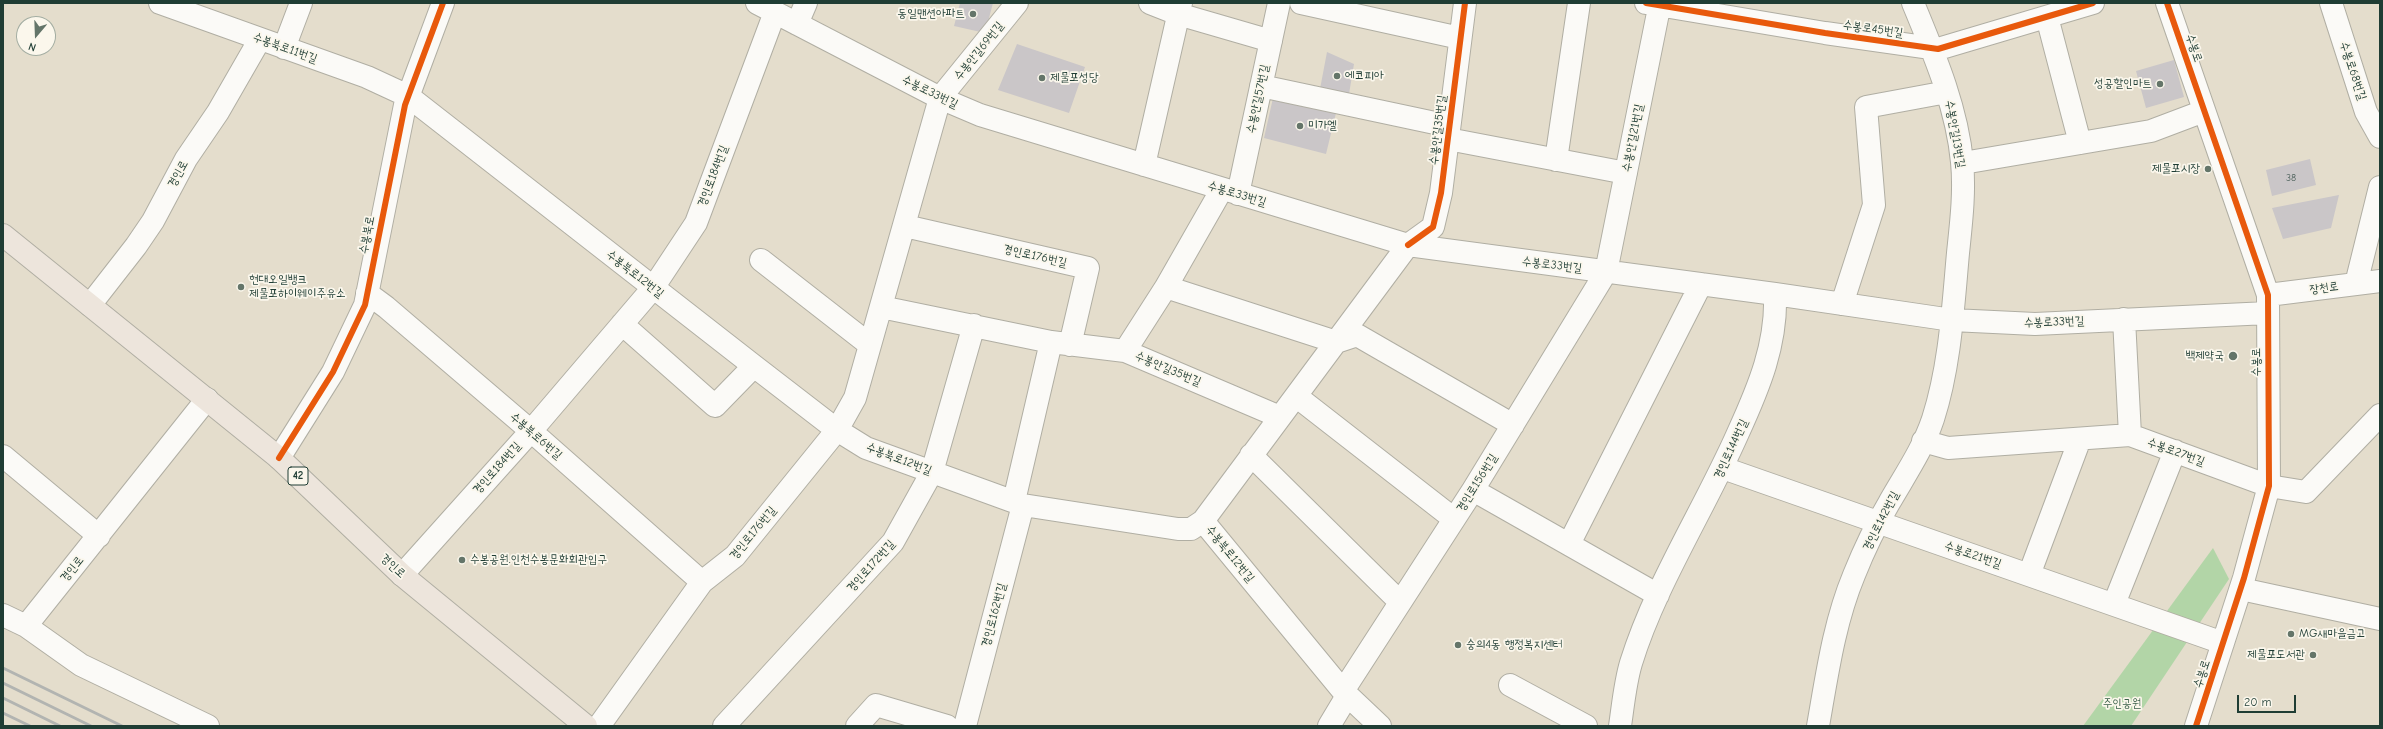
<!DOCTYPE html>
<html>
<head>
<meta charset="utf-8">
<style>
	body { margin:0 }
	#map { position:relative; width:2383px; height:729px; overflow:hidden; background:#e4ddcc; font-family:"Comic Neue",sans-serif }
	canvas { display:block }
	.frame { position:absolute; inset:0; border:4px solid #1f3d34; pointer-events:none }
	.north { position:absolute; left:16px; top:16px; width:40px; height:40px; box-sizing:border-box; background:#fbf7ec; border:1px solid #a3ada2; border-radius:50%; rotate:199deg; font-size:11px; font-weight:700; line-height:16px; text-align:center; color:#1f3d34 }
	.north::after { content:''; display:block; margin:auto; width:14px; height:18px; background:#647569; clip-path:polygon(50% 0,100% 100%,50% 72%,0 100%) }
	.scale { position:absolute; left:2237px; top:695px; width:59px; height:18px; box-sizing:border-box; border:2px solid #1f3d34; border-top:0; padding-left:5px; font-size:12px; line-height:14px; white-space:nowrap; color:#1f3d34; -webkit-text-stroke:3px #fbf7ec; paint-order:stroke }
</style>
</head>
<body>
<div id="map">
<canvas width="2383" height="729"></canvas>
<div class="frame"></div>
<div class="north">N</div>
<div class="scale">20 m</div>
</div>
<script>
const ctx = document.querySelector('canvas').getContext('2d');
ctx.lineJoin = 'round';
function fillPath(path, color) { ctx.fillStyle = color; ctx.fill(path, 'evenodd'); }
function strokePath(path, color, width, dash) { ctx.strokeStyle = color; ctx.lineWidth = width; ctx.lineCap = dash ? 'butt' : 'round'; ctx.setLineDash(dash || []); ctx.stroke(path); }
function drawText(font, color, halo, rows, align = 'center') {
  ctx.font = font + ' "Comic Neue","Poor Story",sans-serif'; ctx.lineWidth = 3.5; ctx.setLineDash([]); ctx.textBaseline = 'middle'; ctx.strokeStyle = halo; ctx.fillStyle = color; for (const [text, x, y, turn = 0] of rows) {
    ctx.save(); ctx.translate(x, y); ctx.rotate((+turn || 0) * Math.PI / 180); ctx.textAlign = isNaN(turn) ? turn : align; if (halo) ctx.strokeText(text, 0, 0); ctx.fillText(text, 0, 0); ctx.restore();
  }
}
fillPath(new Path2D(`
	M2213,548L2229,579L2131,726H2083Z`), '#b2d5a7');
fillPath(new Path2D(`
	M960,3H993L985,33L954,26Z
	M1017,44L1085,67L1069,113L998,90Z
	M1327,52L1354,64L1349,94L1320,89Z
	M2174,60L2184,97L2146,108L2136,71Z
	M1273,98L1336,113L1326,154L1264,138Z
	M2310,159L2316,185L2272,196L2266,170Z
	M2339,195L2331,228L2283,239L2272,208Z`), '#cac6c8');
const minor = new Path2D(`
	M160,3L367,77L408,96L754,366L837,430L866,448L1023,505L1178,529H1191L1203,521L1408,245L1433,227L1441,193L1465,3
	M757,3L940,98L980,115L1408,245L1775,294L1952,320L2035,324L2268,313
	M1150,3L1178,14L1271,41
	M1301,3L1460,38
	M1646,3L1825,33L1938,49L2093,3
	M2167,3L2268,295L2269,486L2244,578L2196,726
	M2331,3L2366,112L2380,137
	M2047,17L2080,143
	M797,24L806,3
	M284,48L301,3
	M1261,86L1449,126
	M1448,139L1626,173
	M1556,160L1579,3
	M1963,163L2151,131L2204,111
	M1144,165L1181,3
	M1238,194L1279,3
	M905,226L1088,268L1070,345
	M761,260L870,345
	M2356,284L2380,187
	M1166,287L1336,342L1357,335L1513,425
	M367,293L386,307L531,431L702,582
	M2268,295L2380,281
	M1842,304L1874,205L1866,107L1947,92
	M90,305L136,246L153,221L186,159L218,112L260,39
	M881,307L1051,342L1125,351L1280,417
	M2124,319L2130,435
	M622,324L715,406L754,366
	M1125,351L1166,287L1222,189
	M1296,396L1454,519
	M1923,441L1948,448L2130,435L2269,486L2306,492L2380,415
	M1251,455L1400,602
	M3,456L99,536
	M279,458L333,372L365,305L405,105L443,3
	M1723,468L2223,643
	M1473,490L1658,595
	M1014,501L1051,342
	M1203,521L1343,691L1380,726
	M1569,544L1701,284
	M402,575L531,431L653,288L696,223L775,12
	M2029,575L2080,439
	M2241,589L2380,619
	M2114,604L2175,451
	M3,615L26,626L81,665L208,726
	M26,626L207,399
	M1510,685L1586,726
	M1343,691L1473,490L1606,272L1660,3
	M599,726L702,582L735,556L837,430L855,398L940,98L1017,3
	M724,726L893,542L932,472L974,325
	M857,726L876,705L947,726
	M965,726L1023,505
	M1329,726L1347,696
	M1620,726C1623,706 1625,683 1631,663C1655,585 1705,508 1738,433C1759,387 1777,344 1775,294
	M1818,726C1827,675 1834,623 1854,575C1864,550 1876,525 1889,503C1905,475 1923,449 1933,419C1950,366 1953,308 1958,253C1961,224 1965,192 1962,162C1957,107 1934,54 1913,3`);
const major = new Path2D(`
	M3,235L279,458L402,575L586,726`);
strokePath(minor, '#b0aea3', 24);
strokePath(major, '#b0aea3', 24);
strokePath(minor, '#fbfaf7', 22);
strokePath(major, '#ede5dc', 22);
strokePath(new Path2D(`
	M3,668L122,726
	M3,683L91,726
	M3,698L60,726
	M3,713L30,726`), '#b2b4b1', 3);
strokePath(new Path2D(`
	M1646,3L1825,33L1938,49L2093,3
	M2167,3L2268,295L2269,486L2244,578L2196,726
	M1408,245L1433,227L1441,193L1465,3
	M279,458L333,372L365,305L405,105L443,3`), '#e8590c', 6);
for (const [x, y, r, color] of [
	[973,14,4,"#647569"],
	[1337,76,4,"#647569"],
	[1042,78,4,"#647569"],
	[2160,84,4,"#647569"],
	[1300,126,4,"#647569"],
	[2208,169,4,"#647569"],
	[241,287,4,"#647569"],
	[2233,356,5,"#647569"],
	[462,560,4,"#647569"],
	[2291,634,4,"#647569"],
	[1458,645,4,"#647569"],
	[2313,655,4,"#647569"]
]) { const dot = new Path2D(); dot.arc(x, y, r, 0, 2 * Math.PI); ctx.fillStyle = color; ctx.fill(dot); strokePath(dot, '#fbf7ec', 1.5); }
drawText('10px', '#4a5f59', null, [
	["38",2291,178]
]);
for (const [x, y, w] of [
	[298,476,20]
]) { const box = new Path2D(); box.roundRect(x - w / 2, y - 9, w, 18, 3); ctx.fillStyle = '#fbf7ec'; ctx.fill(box); strokePath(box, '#1f3d34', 1); }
drawText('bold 11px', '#1f3d34', null, [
	["42",298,476]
]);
drawText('12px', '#1f3d34', '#fbf7ec', [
	["동일맨션아파트",965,14,"right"],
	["에코피아",1345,76],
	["제물포성당",1050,78],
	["성공할인마트",2152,84,"right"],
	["미가엘",1308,126],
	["제물포시장",2200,169,"right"],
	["현대오일뱅크",249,280],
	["제물포하이웨이주유소",249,294],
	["백제약국",2224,356,"right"],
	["수봉공원.인천수봉문화회관입구",470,560],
	["MG새마을금고",2299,634],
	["숭의4동 행정복지센터",1466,645],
	["제물포도서관",2305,655,"right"]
], 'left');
drawText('12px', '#1f3d34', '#fbf7ec', [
	["수봉로45번길",1873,29,8],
	["수봉북로11번길",285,48,20],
	["수봉로",2194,48,71],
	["수봉안길69번길",979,51,-51],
	["수봉로68번길",2353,71,72],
	["수봉로33번길",930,92,26],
	["수봉안길57번길",1258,99,-78],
	["수봉안길35번길",1438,130,-83],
	["수봉안길13번길",1955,134,80],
	["수봉안길21번길",1633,138,-79],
	["경인로",178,174,-61],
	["경인로184번길",713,176,-69],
	["수봉로33번길",1237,194,17],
	["수봉북로",367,235,-79],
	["경인로176번길",1035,256,13],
	["수봉로33번길",1552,265,7],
	["수봉북로12번길",635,274,38],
	["장천로",2324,288,-7],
	["수봉로33번길",2054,322,-2],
	["수봉로",2257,362,-90],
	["수봉안길35번길",1168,369,23],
	["수봉북로6번길",536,436,41],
	["경인로144번길",1731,449,-65],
	["수봉로27번길",2176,452,20],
	["수봉북로12번길",899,459,21],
	["경인로184번길",497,468,-48],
	["경인로156번길",1477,483,-58],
	["경인로142번길",1881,521,-63],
	["경인로176번길",753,533,-50],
	["수봉북로12번길",1230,554,51],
	["수봉로21번길",1973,555,19],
	["경인로",393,566,43],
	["경인로172번길",871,566,-48],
	["경인로",72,569,-51],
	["경인로162번길",994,615,-75],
	["수봉로",2202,674,-72]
]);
drawText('12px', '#3a6149', '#fbf7ec', [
	["주인공원",2122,704]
]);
</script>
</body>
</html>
